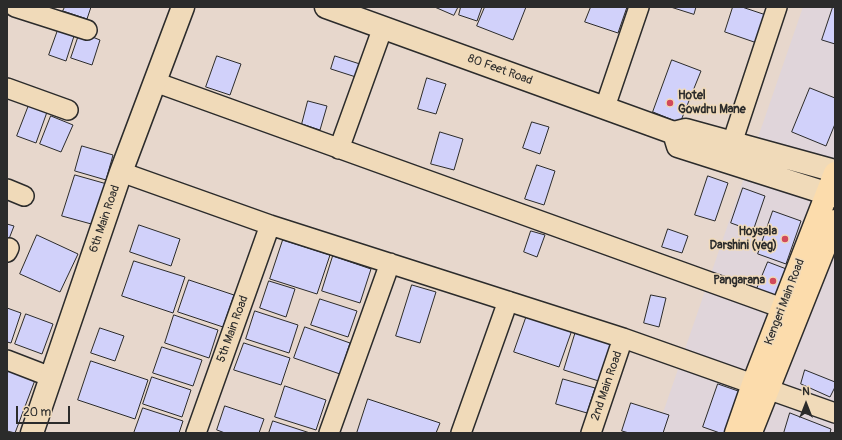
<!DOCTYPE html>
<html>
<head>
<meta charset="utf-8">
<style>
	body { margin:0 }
	#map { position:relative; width:842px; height:440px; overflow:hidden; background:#e7d7cc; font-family:Pangolin,sans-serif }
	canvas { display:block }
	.frame { position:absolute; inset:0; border:8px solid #2b2b2b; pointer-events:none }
	.north { position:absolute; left:786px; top:384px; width:40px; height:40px; -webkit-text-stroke:3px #f0dab9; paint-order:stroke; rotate:0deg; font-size:11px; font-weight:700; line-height:16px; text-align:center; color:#2b2b2b }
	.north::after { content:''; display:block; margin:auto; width:14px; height:18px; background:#2b2b2b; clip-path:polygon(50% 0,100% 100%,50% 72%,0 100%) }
	.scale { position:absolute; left:16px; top:406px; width:54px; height:18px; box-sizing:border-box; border:2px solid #2b2b2b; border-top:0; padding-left:5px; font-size:12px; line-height:14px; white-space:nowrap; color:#2b2b2b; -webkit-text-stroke:3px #f0dab9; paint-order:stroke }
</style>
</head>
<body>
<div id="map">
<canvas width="842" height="440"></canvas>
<div class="frame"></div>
<div class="north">N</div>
<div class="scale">20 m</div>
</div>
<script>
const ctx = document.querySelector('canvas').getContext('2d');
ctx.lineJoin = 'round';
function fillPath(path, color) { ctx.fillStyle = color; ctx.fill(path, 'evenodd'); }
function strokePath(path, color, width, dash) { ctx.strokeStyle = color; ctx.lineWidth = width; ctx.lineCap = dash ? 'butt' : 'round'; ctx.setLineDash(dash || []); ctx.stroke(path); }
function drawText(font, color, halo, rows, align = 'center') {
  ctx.font = font + ' Pangolin,sans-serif'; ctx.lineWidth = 3; ctx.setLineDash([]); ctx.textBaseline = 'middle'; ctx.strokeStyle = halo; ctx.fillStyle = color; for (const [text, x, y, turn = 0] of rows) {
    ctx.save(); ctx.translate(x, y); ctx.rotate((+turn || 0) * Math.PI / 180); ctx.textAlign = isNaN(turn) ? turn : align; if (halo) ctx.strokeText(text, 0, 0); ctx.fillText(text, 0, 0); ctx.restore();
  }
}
fillPath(new Path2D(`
	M803,7H835V430L834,433H656Z`), '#e0d5da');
const building = new Path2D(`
	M65,7H91L87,19L63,11Z
	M435,7H458L454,15Z
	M461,7H482L477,21L459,15Z
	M485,7H526L513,40L477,26Z
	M591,7H627L618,33L585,22Z
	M671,7H696L694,14Z
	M733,7H742L766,15L757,43L725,32Z
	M833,7H835V44L822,40Z
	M58,30L74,36L66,61L49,55Z
	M80,32L100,40L92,65L71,58Z
	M217,56L241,64L230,95L206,87Z
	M335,56L363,65L359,78L331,69Z
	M672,60L701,71L680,123L653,112Z
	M427,78L446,84L436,114L418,109Z
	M810,88L835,98V124L826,146L792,132Z
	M308,101L327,106L320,130L302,124Z
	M29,105L47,112L36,143L17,136Z
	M51,116L73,125L61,152L40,144Z
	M532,122L549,127L540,154L523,148Z
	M440,132L463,139L454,170L431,164Z
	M82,146L113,155L106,180L75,171Z
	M537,165L555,171L544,205L525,199Z
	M75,175L107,184L95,225L62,216Z
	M708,176L728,183L715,221L695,215Z
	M743,188L765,196L753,231L731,223Z
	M773,211L801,221L786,264L758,254Z
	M7,224L14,226L7,244Z
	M139,225L180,239L171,266L130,252Z
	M668,229L688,236L682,253L662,247Z
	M531,231L545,235L537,257L524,252Z
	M37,235L78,254L60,292L20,274Z
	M283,240L330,255L317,294L270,279Z
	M333,256L371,269L360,303L322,291Z
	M134,261L185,277L173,313L122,296Z
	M768,262L789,270L778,299L756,291Z
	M189,280L234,295L223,327L178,312Z
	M269,281L295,289L286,317L260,308Z
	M412,285L436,292L420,343L396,336Z
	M651,295L666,298L659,327L644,323Z
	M320,299L357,311L348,337L311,325Z
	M7,308L21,313L11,343L7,342Z
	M255,311L298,325L289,353L246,339Z
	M26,314L53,324L42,354L15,344Z
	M174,315L218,330L209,358L165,343Z
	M527,315L572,330L559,367L514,352Z
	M305,327L350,343L340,374L294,358Z
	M100,328L124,336L115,361L91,353Z
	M576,331L618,344L605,383L564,370Z
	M244,343L290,358L281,385L234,370Z
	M162,347L202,360L193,386L153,373Z
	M91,361L148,380L135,419L78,400Z
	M7,370L35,380L15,433L7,431Z
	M805,370L835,382V387L830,397L801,384Z
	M152,377L191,390L182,417L143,404Z
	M563,379L595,388L587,413L556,404Z
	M718,384L741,392L726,433H720L703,427Z
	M285,386L326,400L316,430L275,417Z
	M368,399L440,423L436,433H357Z
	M631,403L669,415L663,433H629L622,431Z
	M225,406L264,419L259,433H225L217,430Z
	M143,408L183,421L179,433H134Z
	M790,413L831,429L830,433H784Z
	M273,421L310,433H269Z`);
fillPath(building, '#d1d1fa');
strokePath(building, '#2b2b2b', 1);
const street = new Path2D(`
	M15,7L87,30
	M155,82L782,308
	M7,88L68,110
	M605,107L639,7
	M732,143L777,7
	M339,149L383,27
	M121,172L270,225L623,338L835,413
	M7,189L24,196
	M7,252L9,248
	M7,360L51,377
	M196,433L270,225
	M329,433L390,263
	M461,433L508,301
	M591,433L623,338`);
const secondary = new Path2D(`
	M326,7L674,133L686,130L835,171
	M674,133L678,146L835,196
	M32,433L121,172L183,7`);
const primary = new Path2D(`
	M751,432L835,221
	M736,433L753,384L835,173`);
strokePath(street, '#2b2b2b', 22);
strokePath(secondary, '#2b2b2b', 25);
strokePath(primary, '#2b2b2b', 25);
strokePath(street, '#f0dab9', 19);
strokePath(secondary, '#f0dab9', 22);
strokePath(primary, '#fcdcac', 22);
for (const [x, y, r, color] of [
	[670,103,4,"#d1495b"],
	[785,239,4,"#d1495b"],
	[773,281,4,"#d1495b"]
]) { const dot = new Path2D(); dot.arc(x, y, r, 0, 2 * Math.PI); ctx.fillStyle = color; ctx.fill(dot); strokePath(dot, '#f0dab9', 1.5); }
drawText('12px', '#2b2b2b', '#f0dab9', [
	["80 Feet Road",500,70,20],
	["6th Main Road",105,219,-71],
	["Kengeri Main Road",785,302,-69],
	["5th Main Road",233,329,-70],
	["2nd Main Road",607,386,-71]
]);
drawText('bold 12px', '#2b2b2b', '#f0dab9', [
	["Hotel",678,96,"left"],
	["Gowdru Mane",678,110,"left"],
	["Hoysala",777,232],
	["Darshini (veg)",777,246],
	["Pangarana",765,281]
], 'right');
</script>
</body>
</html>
